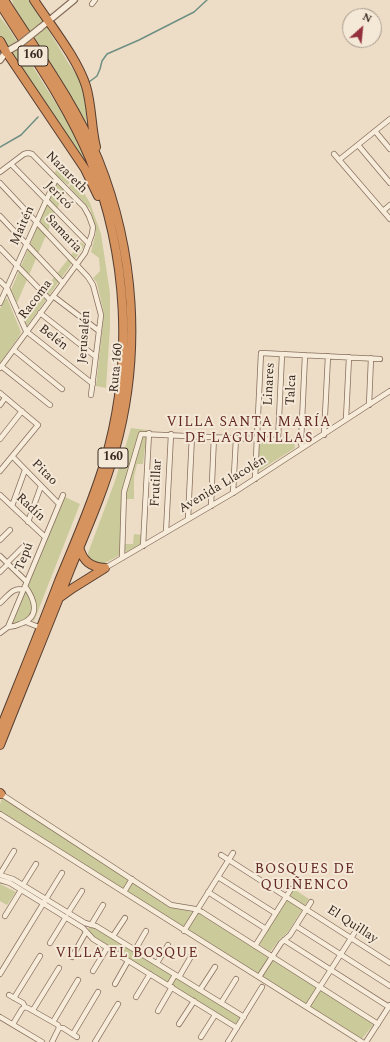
<!DOCTYPE html>
<html>
<head>
<meta charset="utf-8">
<style>
	body { margin:0 }
	#map { position:relative; width:390px; height:1042px; overflow:hidden; background:#edddc7; font-family:Spectral,serif }
	canvas { display:block }
	.north { position:absolute; left:342px; top:8px; width:40px; height:40px; box-sizing:border-box; background:#f4e8d7; border:1px solid #a99c8e; border-radius:50%; rotate:27deg; font-size:11px; font-weight:700; line-height:16px; text-align:center; color:#392920 }
	.north::after { content:''; display:block; margin:auto; width:14px; height:18px; background:#94303c; clip-path:polygon(50% 0,100% 100%,50% 72%,0 100%) }
</style>
</head>
<body>
<div id="map">
<canvas width="390" height="1042"></canvas>
<div class="north">N</div>
</div>
<script>
const ctx = document.querySelector('canvas').getContext('2d');
ctx.lineJoin = 'round';
function fillPath(path, color) { ctx.fillStyle = color; ctx.fill(path, 'evenodd'); }
function strokePath(path, color, width, dash) { ctx.strokeStyle = color; ctx.lineWidth = width; ctx.lineCap = dash ? 'butt' : 'round'; ctx.setLineDash(dash || []); ctx.stroke(path); }
function drawText(font, color, halo, rows, align = 'center') {
  ctx.font = font + ' Spectral,serif'; ctx.lineWidth = 4; ctx.setLineDash([]); ctx.textBaseline = 'middle'; ctx.strokeStyle = halo; ctx.fillStyle = color; for (const [text, x, y, turn = 0] of rows) {
    ctx.save(); ctx.translate(x, y); ctx.rotate((+turn || 0) * Math.PI / 180); ctx.textAlign = isNaN(turn) ? turn : align; if (halo) ctx.strokeText(text, 0, 0); ctx.fillText(text, 0, 0); ctx.restore();
  }
}
fillPath(new Path2D(`
	M12,0H30L69,64L79,78L85,100L87,127L65,89L14,6Z
	M0,17L8,27L67,121L79,144L94,179L18,67L0,36Z
	M58,166L72,179L68,185L54,174Z
	M73,179L79,184L90,203L101,234L110,293V327L106,388L96,386L104,314L97,283L93,278L100,271L99,258L91,252L96,232L90,209L69,187Z
	M56,183L65,191L17,303L11,290Z
	M81,242L85,245L27,326L23,318Z
	M7,298L21,332L18,338L0,363V309L4,300Z
	M131,428L147,430L143,464H137L134,477V499H126L123,544H133L134,534L142,535L141,544L101,565L97,564L88,557V553L115,481Z
	M258,442H294L295,448L257,472Z
	M65,497L80,504L34,621L28,618L12,625Z
	M2,798H4L167,905L173,908L198,913L372,1023L373,1025L362,1039L0,811V804Z
	M0,884L16,892L7,905L0,901Z
	M294,889L309,899L288,932L279,940L270,952L259,944Z
	M89,927H93L98,930L240,1017L237,1023H234L101,941L92,935L88,929Z`), '#caca9b');
strokePath(new Path2D(`
	M89,82L97,76L100,69L102,61L107,54L139,40L194,12L207,0
	M0,147L21,135L38,117`), '#6f8f83', 1.5);
const minor = new Path2D(`
	M92,4L95,0
	M375,131L390,149
	M358,145L390,183
	M334,154L390,219
	M339,160L390,119
	M11,164L89,244
	M0,172L24,154L28,153L32,154L84,207L89,216L93,227L92,234L85,253L0,368
	M0,183L88,277L93,285L101,315L91,395
	M383,211L390,205
	M0,216L63,283
	M0,248L50,300
	M0,281L7,288L26,331L93,384
	M53,296L99,331
	M0,303L56,179
	M40,313L96,357
	M14,350L62,389
	M1,366L50,405
	M0,393L38,425L0,471
	M0,405L5,398
	M369,405L371,358
	M346,419L349,357
	M324,435L328,356
	M0,439L22,411
	M278,440L282,354
	M302,448L301,443L305,355
	M13,457L59,504
	M255,479L261,353L380,359
	M233,493L236,438
	M0,495L45,537
	M12,506L25,470
	M211,506L214,436
	M188,519L192,435
	M28,522L41,486
	M166,532L171,434
	M0,540L10,530
	M143,546L149,433
	M0,556L27,582
	M122,558L124,492L141,434L301,441
	M7,563L25,545
	M105,568L233,493L390,391
	M0,572L8,564
	M0,603C7,597 14,586 23,590
	M26,622L41,628
	M8,627L63,495
	M0,633L8,627C13,627 16,626 20,624C41,617 35,600 25,586
	M1,795V794L171,905L195,909L202,912L378,1024
	M0,814L362,1042
	M221,855L390,963
	M0,874L14,851
	M0,875L13,879L85,923L96,926L244,1017
	M218,877L275,913
	M0,880L10,883L83,928L93,939L237,1028
	M23,885L36,864
	M124,892L132,879
	M208,892L266,929
	M68,913L82,891
	M5,916L21,890
	M91,925L103,905
	M296,926L390,986
	M184,931L233,853
	M113,936L125,918
	M284,940L389,1007
	M50,943L66,917
	M255,946L291,889
	M135,950L146,931
	M72,957L86,932
	M157,963L168,945
	M93,971L107,948
	M0,974L62,873
	M179,977L193,953
	M259,977L281,943L290,935L311,902
	M115,984L128,961
	M169,985L175,975
	M200,990L215,967
	M9,995L23,1003L25,1007L28,1008L58,1025L59,1028H63L77,1037
	M136,997L150,974
	M14,998L40,956
	M221,1003L236,979
	M307,1007L355,932
	M33,1010L59,968
	M158,1011L172,987
	M0,1017L42,1042
	M53,1022L78,980
	M13,1024L22,1009L25,1007
	M179,1024L194,1001
	M73,1034L98,992
	M201,1037L215,1015
	M52,1042L59,1028
	M95,1042L118,1004
	M228,1042L262,987
	M366,1042L390,1005`);
const tertiary = new Path2D(`
	M40,28L74,0
	M0,60L6,52L20,44`);
const motorway = new Path2D(`
	M34,0C51,26 77,58 86,86C92,106 91,127 96,147
	M0,4C32,55 67,104 90,159C128,255 134,362 105,461C93,502 75,542 59,581C40,631 20,680 0,730
	M0,41L6,52
	M9,56L85,169L98,196
	M79,547C83,561 90,567 105,568
	M59,598L73,588L105,568
	M0,745C23,687 47,629 70,570C86,531 104,491 115,450C142,354 135,251 98,159C74,102 37,52 4,0
	M0,793L1,794`);
strokePath(minor, '#876f5d', 6);
strokePath(tertiary, '#876f5d', 8);
strokePath(motorway, '#563e31', 10);
strokePath(minor, '#f7ebda', 4.5);
strokePath(tertiary, '#f7ebda', 5.5);
strokePath(motorway, '#d7935d', 8);
const tertiaryBridge = new Path2D(`
	M20,44L40,28`);
strokePath(tertiaryBridge, '#876f5d', 8, []);
strokePath(tertiaryBridge, '#f7ebda', 5.5);
for (const [x, y, w] of [
	[33,56,30],
	[113,458,30]
]) { const box = new Path2D(); box.roundRect(x - w / 2, y - 10, w, 20, 3); ctx.fillStyle = '#f4e8d7'; ctx.fill(box); strokePath(box, '#392920', 1); }
drawText('bold 12px', '#392920', null, [
	["160",33,56],
	["160",113,458]
]);
drawText('13px', '#392920', '#f4e8d7', [
	["Nazareth",66,173,45],
	["Jericó",58,196,45],
	["Maitén",23,226,-66],
	["Samaria",63,234,47],
	["Racoma",36,300,-53],
	["Jerusalén",85,337,-86],
	["Belén",53,338,38],
	["Ruta 160",117,368,-85],
	["Linares",270,384,-87],
	["Talca",292,390,-87],
	["Pitao",44,473,45],
	["Frutillar",157,483,-87],
	["Avenida Llacolén",223,485,-31],
	["Radín",30,508,43],
	["Tepú",25,557,-68],
	["El Quillay",352,925,33]
]);
ctx.letterSpacing = '1px';
drawText('14px', '#632822', '#f4e8d7', [
	["VILLA SANTA MARÍA",249,423],
	["DE LAGUNILLAS",249,439],
	["BOSQUES DE",305,870],
	["QUIÑENCO",305,886],
	["VILLA EL BOSQUE",127,954]
]);
ctx.letterSpacing = '0px';
</script>
</body>
</html>
